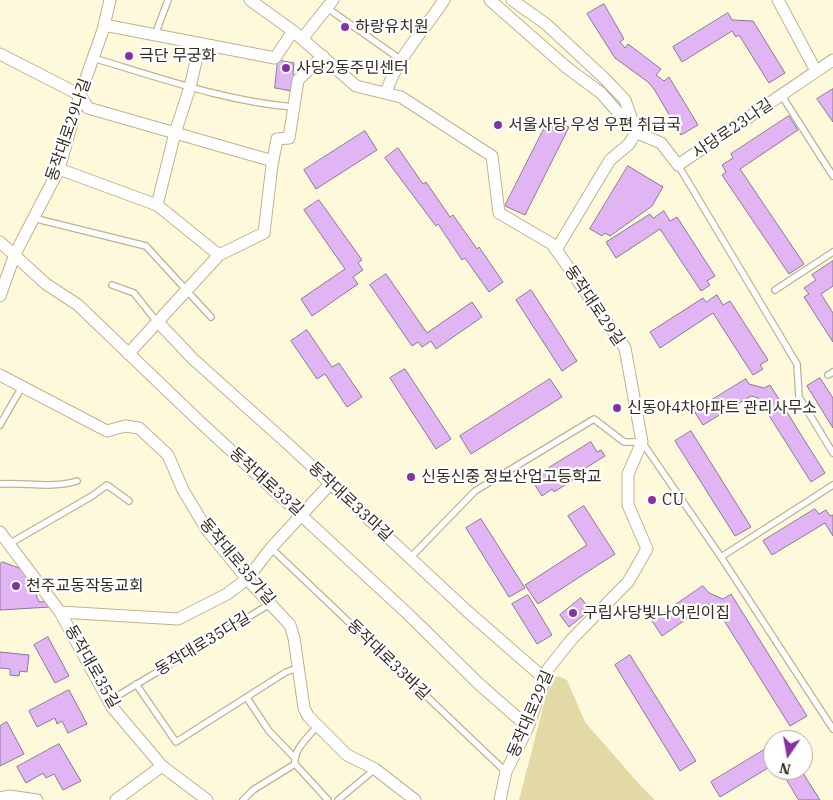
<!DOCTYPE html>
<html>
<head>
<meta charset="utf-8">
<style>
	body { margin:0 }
	#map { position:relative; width:833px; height:800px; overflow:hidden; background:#fff9db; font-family:"IBM Plex Serif",serif }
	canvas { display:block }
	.north { position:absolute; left:763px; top:730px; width:50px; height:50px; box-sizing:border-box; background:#fff; border:1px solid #adaba6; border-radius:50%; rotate:192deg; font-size:14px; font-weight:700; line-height:20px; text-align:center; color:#312e20 }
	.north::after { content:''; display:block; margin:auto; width:18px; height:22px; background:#8532a1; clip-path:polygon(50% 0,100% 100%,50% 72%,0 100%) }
</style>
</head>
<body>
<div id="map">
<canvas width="833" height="800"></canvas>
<div class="north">N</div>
</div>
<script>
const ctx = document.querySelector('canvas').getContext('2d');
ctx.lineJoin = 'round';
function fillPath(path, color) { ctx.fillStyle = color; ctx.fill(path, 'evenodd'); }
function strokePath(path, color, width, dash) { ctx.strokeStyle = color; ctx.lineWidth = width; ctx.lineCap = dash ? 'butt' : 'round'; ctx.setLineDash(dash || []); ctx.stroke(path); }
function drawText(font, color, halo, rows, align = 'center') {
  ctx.font = font + ' "IBM Plex Serif","Noto Sans KR",serif'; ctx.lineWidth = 4.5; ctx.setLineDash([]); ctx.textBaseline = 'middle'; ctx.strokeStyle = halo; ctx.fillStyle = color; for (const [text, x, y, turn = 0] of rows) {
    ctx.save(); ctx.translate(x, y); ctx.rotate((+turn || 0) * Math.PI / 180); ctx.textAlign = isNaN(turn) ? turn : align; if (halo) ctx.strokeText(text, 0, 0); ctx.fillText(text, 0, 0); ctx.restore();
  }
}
fillPath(new Path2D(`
	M558,676L567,680L585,722L640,785L655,800H519L547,692C550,685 551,679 558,676Z`), '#e3d9a4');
const building = new Path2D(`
	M604,4L624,39L620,42L625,48L628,44L661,69L656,75L664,81L669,77L698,125L681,135L654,89L648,82L615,58L587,14Z
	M728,13L732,20L753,21L785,73L769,83L739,35L736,37L732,31L682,62L673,47Z
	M278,60L294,63L293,74L295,76L292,91L275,88Z
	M833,89V122L817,99Z
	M789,116L798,130L740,169L804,264L789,274L722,175L726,172L722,165L733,158L731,154Z
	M550,117L569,127L525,215L505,206Z
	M365,131L377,150L316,189L304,170Z
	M398,148L423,184L426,182L450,217L453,215L477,249L479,247L503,282L489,292L465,258L462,260L438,224L436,226L385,158Z
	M628,166L663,187L652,206L610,236L605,233L602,236L590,229Z
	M319,200L362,260L358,263L363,270L353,277L358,284L312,316L301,299L345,269L304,210Z
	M664,211L670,221L677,217L715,276L707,281L710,285L701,291L660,229L616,258L606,242L650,214L653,218Z
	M833,261V286L821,294L833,313V342L804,297L809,294L804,288L816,280L812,275Z
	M386,274L427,333L472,302L482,317L436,349L431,341L422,347L418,342L412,346L370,285Z
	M531,290L577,361L562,371L516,300Z
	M717,295L723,305L730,301L768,360L760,365L763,369L753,375L713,313L660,348L650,332L703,298L706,302Z
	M307,330L332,367L339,363L362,397L347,407L325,374L317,379L291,341Z
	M405,369L451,439L436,449L390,378Z
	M820,378L833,398V428L807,386Z
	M550,379L562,397L471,454L460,436Z
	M746,379L749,384L764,388L770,385L825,473L811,482L758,398L751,396L703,425L694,411Z
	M691,431L751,527L735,536L675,441Z
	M591,442L597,452L601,450L605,456L571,477L573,480L554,492L552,489L542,496L531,479Z
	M584,506L615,554L538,604L525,585L587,545L568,516Z
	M815,509L819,514L826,510L830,516L833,515V536L825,523L772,555L763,541Z
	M481,519L525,588L509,597L466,528Z
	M3,562L27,571L39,602L50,601V607L0,610V564Z
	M703,586L709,593L723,599L731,594L807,716L790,726L715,606L708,604L662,636L652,621Z
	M528,595L552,635L537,644L512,604Z
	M581,598L590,610L569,627L560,615Z
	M48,637L69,676L55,683L34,645Z
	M0,652L29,655L27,672L20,671L19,676L10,675V669L0,668Z
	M630,655L696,761L680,771L615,665Z
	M69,690L87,724L68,733L62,721L57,724L55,718L37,727L29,711Z
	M7,722L24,754L0,766V726Z
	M59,744L81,781L63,790L54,774L46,778L43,773L26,783L17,767Z
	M764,750L768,756L773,752V765L720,797L711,782Z
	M781,770H801L820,800H799Z`);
fillPath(building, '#e1b4f3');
strokePath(building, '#8c7895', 1);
const lane = new Path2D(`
	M330,4V10L400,59
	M155,35L168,0
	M93,58C158,77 227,102 294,107
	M782,96L833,176
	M678,165L797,364L799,397L833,453
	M33,218L146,246L211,317
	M112,285L134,293L157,322
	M775,290L833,252
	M828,375L833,372
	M0,425L23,385
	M0,484C25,482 52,489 77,481
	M9,544L92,496L107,485L129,501
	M271,548L506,772
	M721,557L833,485
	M410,558L475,491L594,419L624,442H642L721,557L833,729
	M136,684L176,742L286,672L298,668
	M247,698L269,731L294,757
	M109,701L270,604
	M295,764L328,800
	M243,800L253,790L295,764C293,749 309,737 317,726
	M338,800L375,769`);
const street = new Path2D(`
	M250,0L293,31L356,86L401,97L492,156L499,213L552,244L625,348L642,442L628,474V505L647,549L628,582L571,640L548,669L528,727L506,772L500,800
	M490,0L566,67L601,93L635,132L661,143L678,165L833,60
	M512,0L546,24L604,78L625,100L634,126
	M778,0L816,71
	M104,25L275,58L293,31
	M302,39L333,0
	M0,54L80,95L88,108L273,161
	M386,93C397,57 424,31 444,0
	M59,169L157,205L219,255
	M157,205L175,133L190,87L200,44
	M0,242L46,284L78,305L199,421L408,614L479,684L528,727
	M556,250L610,160L629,144L636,132
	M0,296L15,254L59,169L80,95L103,30L110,0
	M158,322L193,359L289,445L467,611L545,679
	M128,354L219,255L264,233L272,165L277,139L289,138L298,80L323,56
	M0,375L107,431L125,426L139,428L168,455L183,490L207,530L247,579L290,625L294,638L304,708L308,716L347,755L375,769L415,800
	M0,532L60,612L112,707L162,766L207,800
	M60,612L178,619L227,594L247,579L271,548L330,484
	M0,798L9,796L37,800
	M116,800L162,766`);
strokePath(lane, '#bbb491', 8);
strokePath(street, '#bbb491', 13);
strokePath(lane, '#fff', 5.5);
strokePath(street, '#fff', 11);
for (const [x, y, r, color] of [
	[345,27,5,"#8532a1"],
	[129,56,5,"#8532a1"],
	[286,68,5,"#8532a1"],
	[498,125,5,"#8532a1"],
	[617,408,5,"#8532a1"],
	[411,477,5,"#8532a1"],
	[652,500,5,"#8532a1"],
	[16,586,5,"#8532a1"],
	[573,613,5,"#8532a1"]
]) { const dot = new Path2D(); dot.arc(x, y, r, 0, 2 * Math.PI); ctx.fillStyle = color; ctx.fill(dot); strokePath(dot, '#fff', 2); }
drawText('16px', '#312e20', '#fff', [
	["하랑유치원",355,27],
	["극단 무궁화",139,56],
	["사당2동주민센터",296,68],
	["서울사당 우성 우편 취급국",508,125],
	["신동아4차아파트 관리사무소",627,408],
	["신동신중 정보산업고등학교",421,477],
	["CU",662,500],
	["천주교동작동교회",26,586],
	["구립사당빛나어린이집",583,613]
], 'left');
drawText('16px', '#312e20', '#fff', [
	["사당로23나길",733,129,-34],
	["동작대로29나길",69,130,-71],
	["동작대로29길",594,306,56],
	["동작대로33길",266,482,42],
	["동작대로33마길",350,502,43],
	["동작대로35가길",237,562,50],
	["동작대로35다길",203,644,-31],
	["동작대로33바길",388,660,44],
	["동작대로35길",92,667,60],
	["동작대로29길",531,714,-67]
]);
</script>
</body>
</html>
